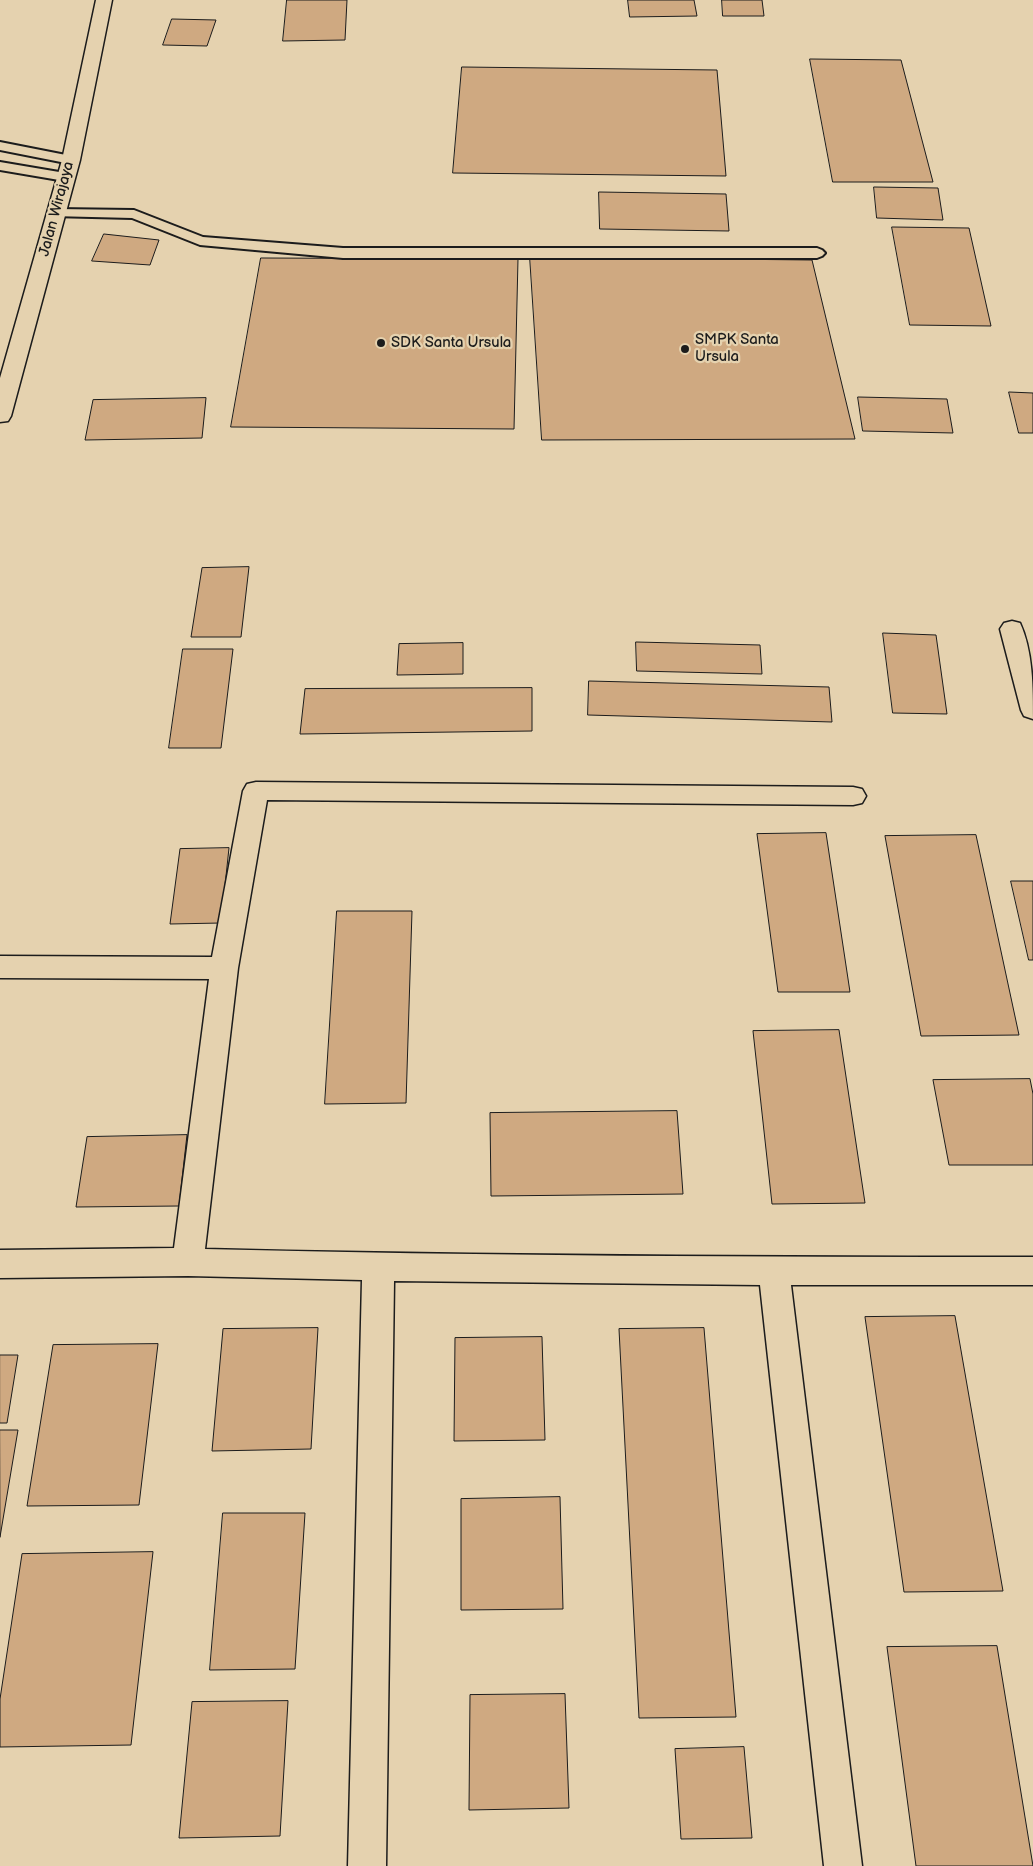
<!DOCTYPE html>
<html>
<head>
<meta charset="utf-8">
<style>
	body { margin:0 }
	canvas { display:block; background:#e5d2af }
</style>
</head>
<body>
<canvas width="1033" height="1866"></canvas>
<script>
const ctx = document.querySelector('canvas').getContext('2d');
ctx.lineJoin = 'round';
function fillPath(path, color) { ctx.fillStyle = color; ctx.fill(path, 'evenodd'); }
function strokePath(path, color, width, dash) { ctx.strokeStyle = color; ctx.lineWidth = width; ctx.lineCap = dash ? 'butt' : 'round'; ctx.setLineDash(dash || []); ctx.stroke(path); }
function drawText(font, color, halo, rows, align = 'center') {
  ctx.font = font + ' "Balsamiq Sans",sans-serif'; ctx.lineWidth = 4.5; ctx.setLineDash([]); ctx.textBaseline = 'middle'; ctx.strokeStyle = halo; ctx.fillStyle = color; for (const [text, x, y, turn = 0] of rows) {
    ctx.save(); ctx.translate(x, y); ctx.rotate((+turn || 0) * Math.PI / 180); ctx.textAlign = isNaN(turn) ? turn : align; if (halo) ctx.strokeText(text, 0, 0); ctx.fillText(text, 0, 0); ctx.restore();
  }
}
const building = new Path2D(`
	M287,0H347L345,40L283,41Z
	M628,0H694L697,16L630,17Z
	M722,0H762L764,16H723Z
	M172,19L216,20L207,46L163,45Z
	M810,59L901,60L933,182H833Z
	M462,67L717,70L726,176L453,173Z
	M874,187L938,188L943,220L877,218Z
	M599,192L726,194L729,231L600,229Z
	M892,227L969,228L991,326L910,325Z
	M104,234L159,240L150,265L92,261Z
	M530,257L812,260L855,439L542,440Z
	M261,258L518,259L514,429L231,427Z
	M1009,392L1033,393V433H1019Z
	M858,397L947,399L953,433L863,431Z
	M206,398L202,438L85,440L93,400Z
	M249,567L241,637H191L202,568Z
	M883,633L936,635L947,714L893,713Z
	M636,642L760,645L762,674L637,671Z
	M463,643V674L397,675L399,644Z
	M183,649H233L221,748H169Z
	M589,681L829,687L832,722L588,715Z
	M532,688V731L300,734L305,689Z
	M826,833L850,992H778L757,834Z
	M976,835L1019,1035L921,1036L885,836Z
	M229,848L221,923L170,924L180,849Z
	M1011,881H1033V960H1029Z
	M337,911H412L406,1103L325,1104Z
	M839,1030L865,1203L772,1204L753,1031Z
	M1030,1079L1033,1094V1165H949L933,1080Z
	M677,1111L683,1194L491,1196L490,1113Z
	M187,1135L179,1206L76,1207L87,1137Z
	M955,1316L1003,1591L904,1592L865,1317Z
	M318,1328L311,1449L212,1451L223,1329Z
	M704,1328L736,1717L639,1718L619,1329Z
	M542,1337L545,1440L454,1441L455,1338Z
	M158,1344L139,1505L27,1506L53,1345Z
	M0,1355H18L7,1423H0Z
	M0,1430H18L0,1537Z
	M560,1497L563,1609L461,1610V1499Z
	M223,1513H305L295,1669L210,1670Z
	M153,1552L131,1745L0,1747V1699L22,1554Z
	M997,1646L1033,1866H916L887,1647Z
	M565,1694L569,1808L469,1810L470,1695Z
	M288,1701L280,1836L179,1838L192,1702Z
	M744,1747L752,1838L681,1839L675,1749Z`);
fillPath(building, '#cfa981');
strokePath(building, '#1c1c1c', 1);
const lane = new Path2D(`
	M0,142L71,156L76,157L78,160L76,163L71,164L0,150Z
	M0,162L65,173L70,174L72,177L70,180L65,181L0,170Z
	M56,209L134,210L203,237L343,248H817L822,250L825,253L822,256L817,258H343L200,245L132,218L51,216L49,213L51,210Z`);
const street = new Path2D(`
	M1012,621L1020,623C1033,651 1033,688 1033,719L1024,716L1021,710L1000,629L1004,623Z
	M256,782L853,787L862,789L866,796L862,803L853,805L267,800L238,968L205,1249C481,1256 757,1257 1033,1257V1285H791L862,1866H824L760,1285L394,1281L386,1866H348L362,1280L188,1276L0,1278V1250L174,1248L209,979L0,978V956L212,957L243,791L247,784Z`);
const secondary = new Path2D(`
	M96,0H112L80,160L11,416L8,421L0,422V378L62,160Z`);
strokePath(lane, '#1c1c1c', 4);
strokePath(street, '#1c1c1c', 3);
strokePath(secondary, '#1c1c1c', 3);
fillPath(lane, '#e5d2af');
fillPath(street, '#e5d2af');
fillPath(secondary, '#e5d2af');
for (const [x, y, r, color] of [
	[381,343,5,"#1c1c1c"],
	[685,349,5,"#1c1c1c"]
]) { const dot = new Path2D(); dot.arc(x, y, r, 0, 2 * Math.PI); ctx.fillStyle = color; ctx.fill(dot); strokePath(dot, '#e5d2af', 2); }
drawText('15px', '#1c1c1c', '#e5d2af', [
	["Jalan Wirajaya",57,209,-75]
]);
drawText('15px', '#1c1c1c', '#e5d2af', [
	["SMPK Santa",695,340],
	["Ursula",695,357],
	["SDK Santa Ursula",391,343]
], 'left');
</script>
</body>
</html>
